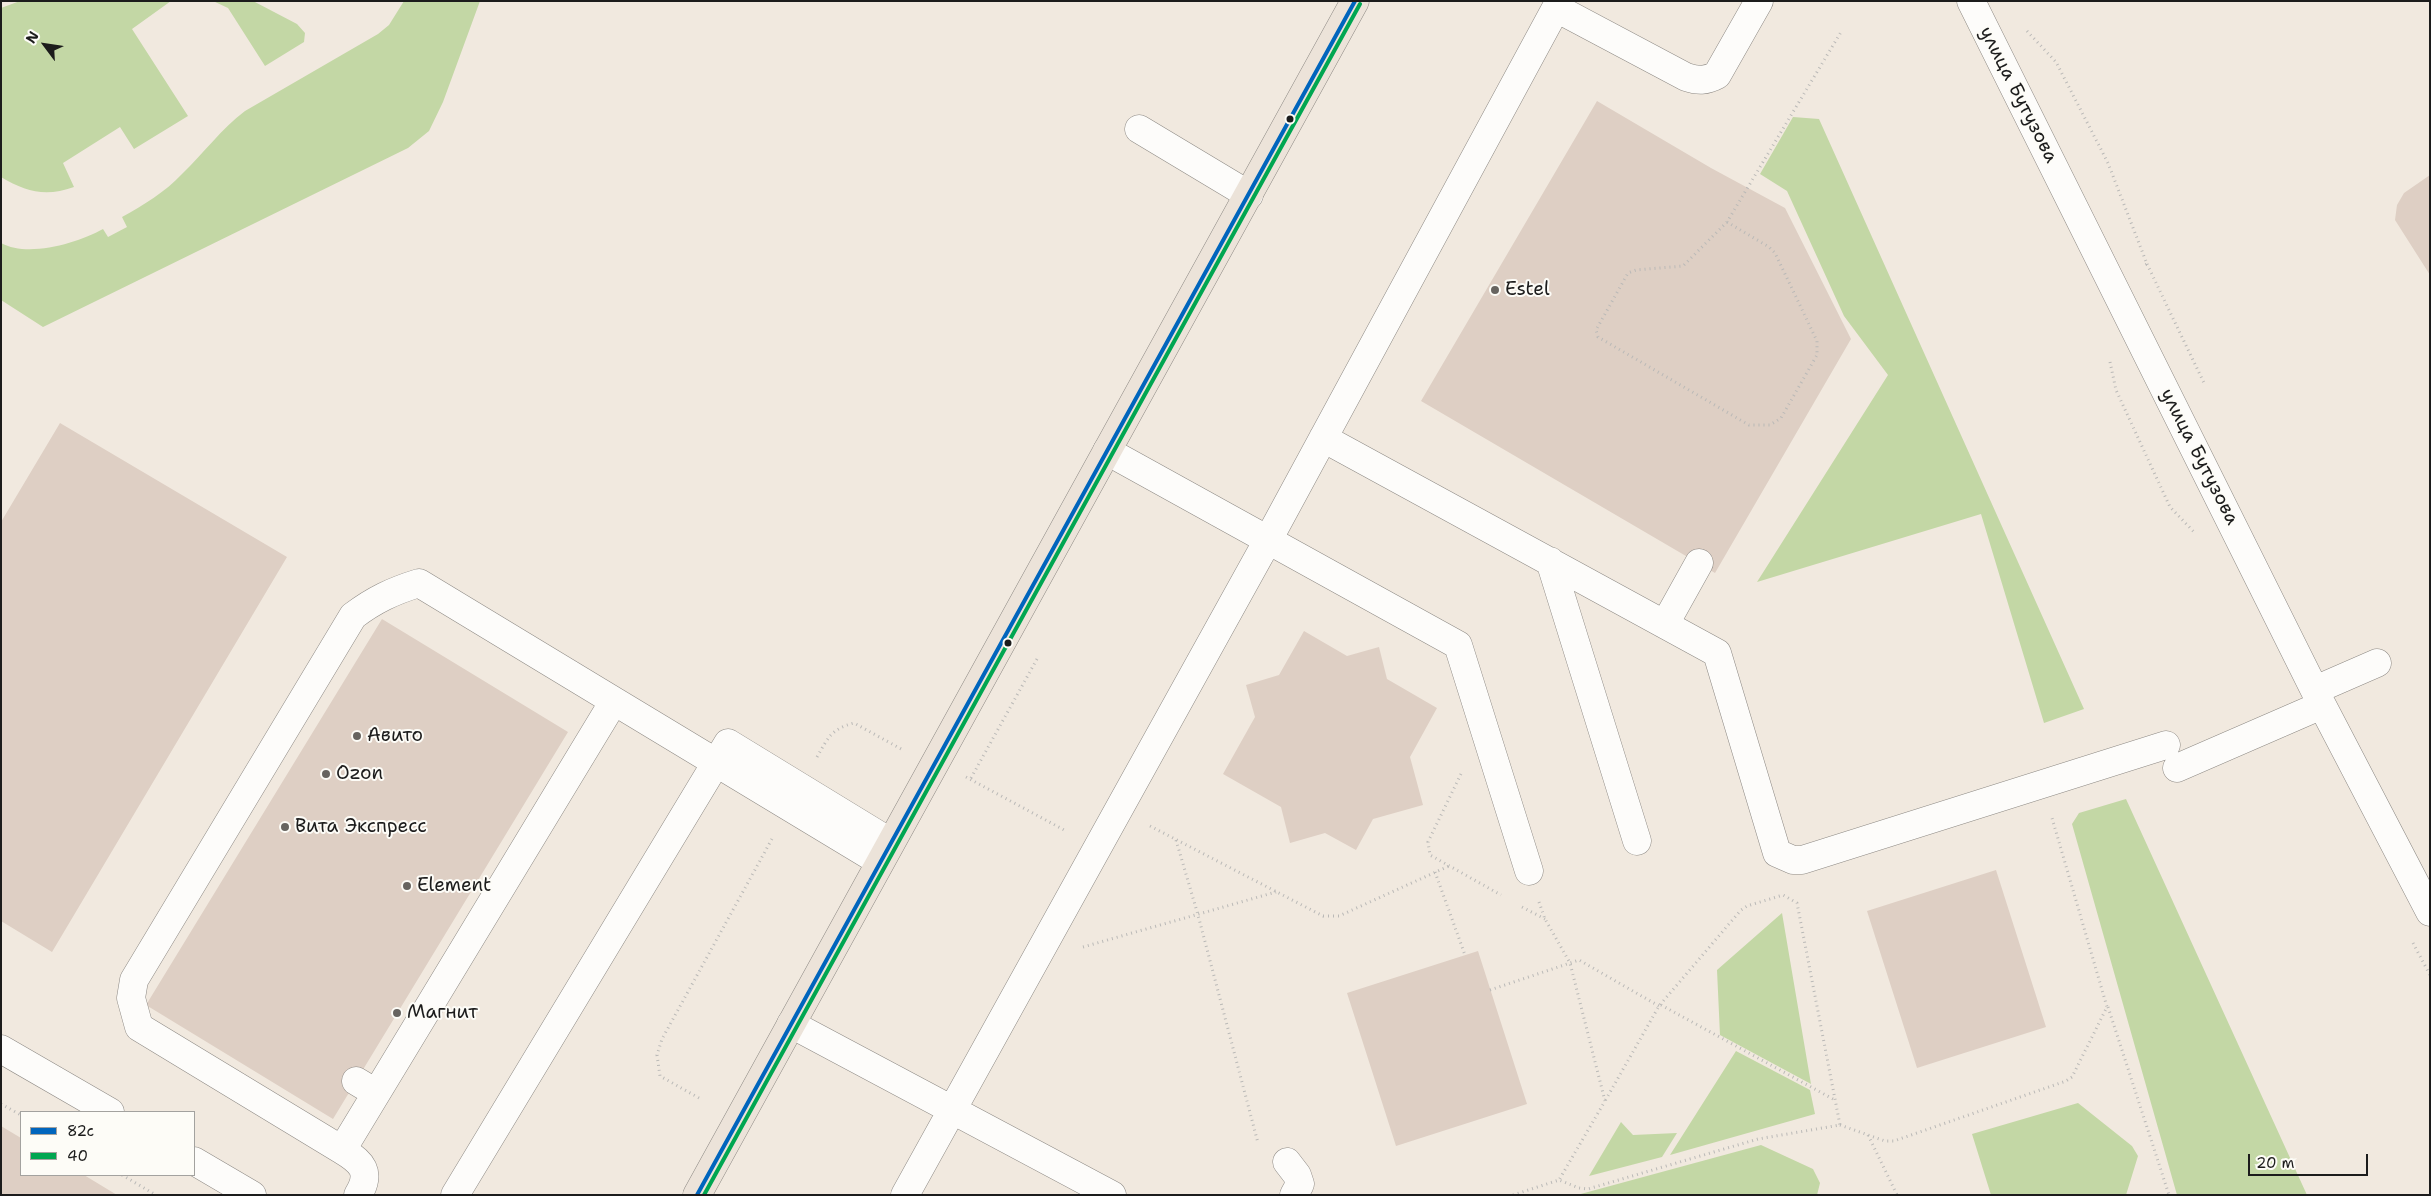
<!DOCTYPE html>
<html>
<head>
<meta charset="utf-8">
<style>
	body { margin:0 }
	#map { position:relative; width:2431px; height:1196px; overflow:hidden; background:#f1e9df; font-family:"Shantell Sans",sans-serif }
	canvas { display:block }
	.frame { position:absolute; inset:0; border:2px solid #1c1c1c; pointer-events:none }
	.legend { position:absolute; left:20px; top:1111px; width:175px; height:65px; box-sizing:border-box; background:#fdfcf7; border:1px solid #a3a29f; margin:0; padding:6px 9px; list-style:none; font-size:15px; color:#1c1c1c }
	.legend li { display:flex; align-items:center; gap:10px; height:25px }
	.legend b { width:25px; border:1px solid #a3a29f }
	.north { position:absolute; left:20px; top:20px; width:50px; height:50px; -webkit-text-stroke:4px #fdfcf7; paint-order:stroke; rotate:301deg; font-size:14px; font-weight:700; line-height:20px; text-align:center; color:#1c1c1c }
	.north::after { content:''; display:block; margin:auto; width:18px; height:22px; background:#1c1c1c; clip-path:polygon(50% 0,100% 100%,50% 72%,0 100%) }
	.scale { position:absolute; left:2248px; top:1154px; width:120px; height:22px; box-sizing:border-box; border:2px solid #1c1c1c; border-top:0; padding-left:6px; font-size:15px; line-height:18px; white-space:nowrap; color:#1c1c1c; -webkit-text-stroke:4px #fdfcf7; paint-order:stroke }
</style>
</head>
<body>
<div id="map">
<canvas width="2431" height="1196"></canvas>
<div class="frame"></div>
<ul class="legend">
<li><b style="height:6px;background:#0065bd"></b>82с</li>
<li><b style="height:6px;background:#00a651"></b>40</li>
</ul>
<div class="north">N</div>
<div class="scale">20 m</div>
</div>
<script>
const ctx = document.querySelector('canvas').getContext('2d');
ctx.lineJoin = 'round';
function fillPath(path, color) { ctx.fillStyle = color; ctx.fill(path, 'evenodd'); }
function strokePath(path, color, width, dash) { ctx.strokeStyle = color; ctx.lineWidth = width; ctx.lineCap = dash ? 'butt' : 'round'; ctx.setLineDash(dash || []); ctx.stroke(path); }
function drawText(font, color, halo, rows, align = 'center') {
  ctx.font = font + ' "Shantell Sans",sans-serif'; ctx.lineWidth = 4; ctx.setLineDash([]); ctx.textBaseline = 'middle'; ctx.strokeStyle = halo; ctx.fillStyle = color; for (const [text, x, y, turn = 0] of rows) {
    ctx.save(); ctx.translate(x, y); ctx.rotate((+turn || 0) * Math.PI / 180); ctx.textAlign = isNaN(turn) ? turn : align; if (halo) ctx.strokeText(text, 0, 0); ctx.fillText(text, 0, 0); ctx.restore();
  }
}
fillPath(new Path2D(`
	M20,1H171L132,29L188,116L134,149L120,127L63,163L74,187C46,197 26,192 1,177V8Z
	M213,1H253L297,24L305,33L304,42L265,66L228,8Z
	M404,1H480L443,102L429,131L408,148L43,327L1,300V243C28,258 78,243 103,229L108,237L127,227L122,217C144,205 165,192 182,174C204,153 221,129 245,111L378,34L389,25Z
	M1793,117L1819,119L2084,709L2044,723L1981,514L1757,582L1888,375L1844,316L1787,191L1760,174Z
	M2126,799L2307,1195H2177L2072,824L2079,813Z
	M1782,913L1811,1084L1720,1035L1717,970Z
	M1736,1051L1810,1090L1815,1114L1670,1155Z
	M2078,1103L2132,1146L2138,1156L2126,1195H1991L1972,1134Z
	M1621,1122L1633,1135L1677,1133L1662,1157L1589,1176Z
	M1761,1145L1813,1169L1820,1183L1817,1195H1577Z`), '#c3d7a5');
fillPath(new Path2D(`
	M1597,101L1711,168L1785,208L1851,339L1715,573L1421,401Z
	M2430,175V275L2395,220L2397,205L2404,193Z
	M60,423L287,557L52,952L1,921V522Z
	M382,619L568,732L333,1119L146,1005Z
	M1304,631L1347,656L1379,647L1387,679L1437,708L1410,757L1423,805L1373,819L1356,850L1325,833L1290,843L1281,807L1223,774L1255,717L1246,685L1279,675Z
	M1996,870L2046,1027L1917,1068L1867,911Z
	M1478,951L1527,1104L1396,1146L1347,993Z
	M1,1126L21,1138V1175H84L117,1195H1Z`), '#decfc4');
const minor = new Path2D(`
	M1971,1L2322,705L2430,912
	M1139,129L1249,195
	M1323,438L1717,653L1777,853L1793,860H1802L2166,745
	M1550,561L1637,841
	M1665,624L1699,563
	M2315,690L2377,663
	M614,701L879,861
	M2177,768L2322,705
	M1529,871L1458,645L1268,540L1556,8L1686,77C1698,81 1706,81 1717,75L1759,1
	M791,1024L1112,1195
	M1,1049L110,1112
	M356,1081L376,1093
	M342,1150L614,701L419,583C393,591 374,600 353,616L134,980L131,998L139,1027L342,1150C362,1162 372,1172 358,1195
	M194,1161L252,1195
	M1287,1162L1297,1175L1300,1184L1294,1195
	M455,1195L728,743L890,842
	M905,1195L1268,540L1107,451`);
const major = new Path2D(`
	M697,1195L1355,1`);
strokePath(minor, '#8d8984', 29);
strokePath(major, '#8d8984', 29);
strokePath(new Path2D(`
	M2027,31L2056,62L2108,163L2147,264L2145,265
	M1727,222L1769,247L1775,253L1817,341V355L1781,418L1770,425H1749L1598,337L1596,330L1628,273L1636,270L1683,266L1727,222L1841,32
	M2147,264L2204,383
	M2110,362L2116,390L2170,507L2195,533
	M817,757C828,738 831,729 854,723L903,750
	M1461,774L1428,842L1430,855L1501,895
	M966,777L1066,831
	M971,778L1037,659
	M1150,826L1323,916H1339L1449,866
	M1176,840L1198,915L1258,1143
	M1435,872L1465,955
	M1539,902L1545,919L1570,963L1605,1101L1559,1180
	M1522,907L1545,919
	M2413,943L2430,975
	M1083,947L1276,892
	M1490,990L1579,960L1659,1006
	M1661,1005L1833,1099
	M2108,1007L2169,1195
	M699,1098L660,1076L657,1055L662,1039L773,837
	M1,1104L21,1115
	M1840,1125L1885,1141H1894L2066,1081L2072,1077L2107,1007L2052,818
	M1868,1135L1897,1195
	M122,1175L156,1195
	M1513,1195L1559,1180L1579,1188L1588,1189L1758,1139L1840,1125L1797,903L1783,895L1747,906L1741,910L1659,1006L1605,1101`), '#bab9b7', 3, [1, 4]);
strokePath(minor, '#fdfcfa', 28);
strokePath(major, '#ece3d9', 28);
strokePath(new Path2D(`
	M697,1195L1355,1`), '#0065bd', 4);
strokePath(new Path2D(`
	M704,1195L1360,4`), '#00a651', 4);
for (const [x, y, r, color] of [
	[1290,119,4.5,"#1c1c1c"],
	[1495,290,5,"#676460"],
	[1008,643,4.5,"#1c1c1c"],
	[357,736,5,"#676460"],
	[326,774,5,"#676460"],
	[285,827,5,"#676460"],
	[407,886,5,"#676460"],
	[397,1013,5,"#676460"]
]) { const dot = new Path2D(); dot.arc(x, y, r, 0, 2 * Math.PI); ctx.fillStyle = color; ctx.fill(dot); strokePath(dot, '#fdfcf7', 2); }
drawText('19px', '#1c1c1c', '#fdfcf7', [
	["улица Бутузова",2018,95,63],
	["улица Бутузова",2199,457,63]
]);
drawText('19px', '#1c1c1c', '#fdfcf7', [
	["Estel",1505,290],
	["Авито",367,736],
	["Ozon",336,774],
	["Вита Экспресс",295,827],
	["Element",417,886],
	["Магнит",407,1013]
], 'left');
</script>
</body>
</html>
